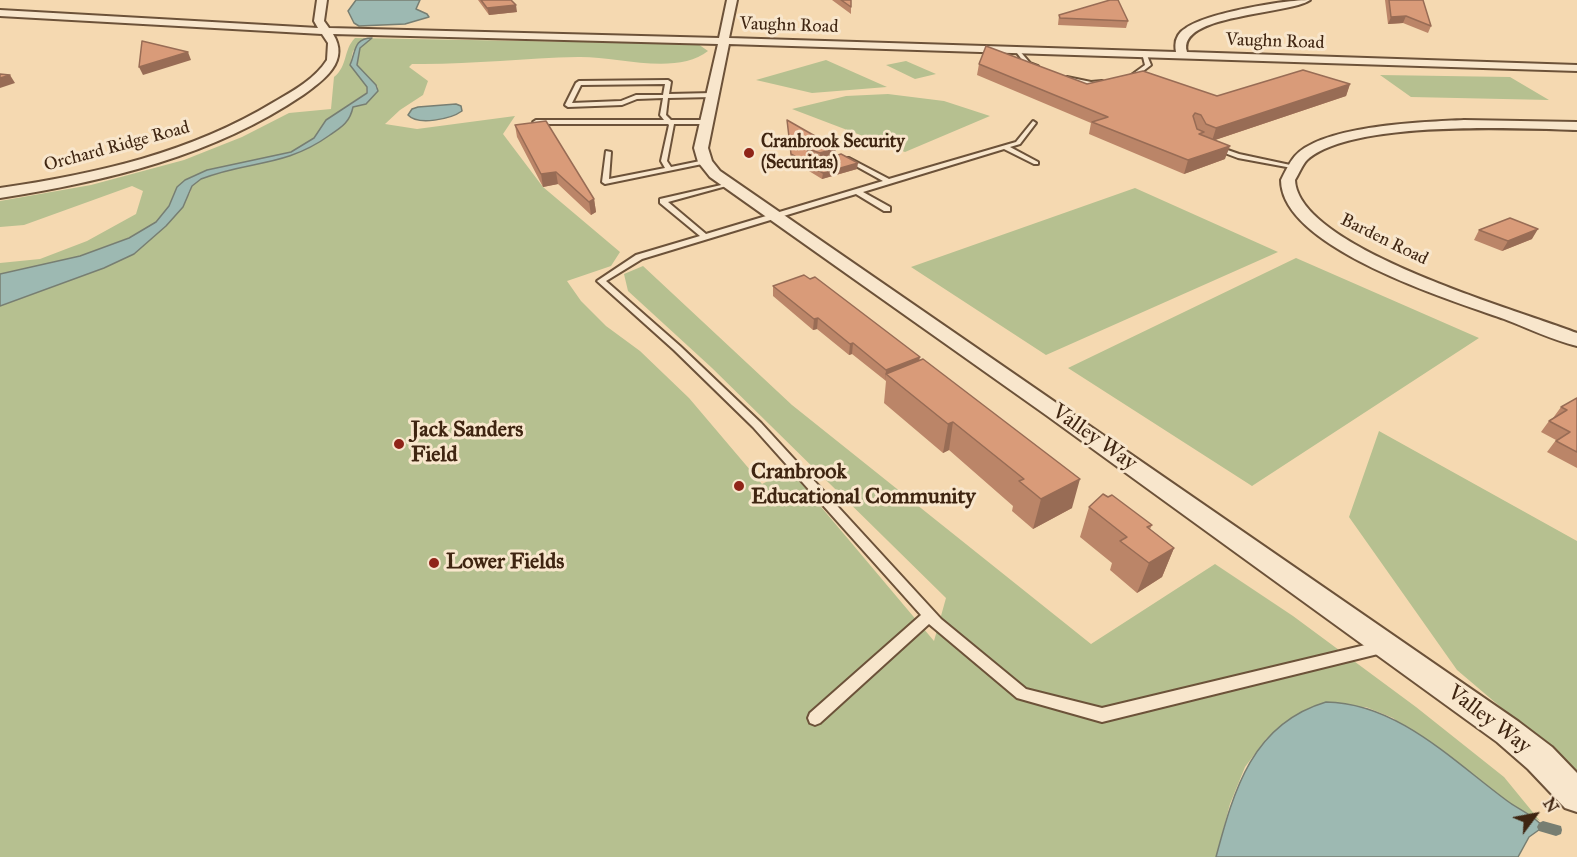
<!DOCTYPE html>
<html>
<head>
<meta charset="utf-8">
<style>
	body { margin:0 }
	#map { position:relative; width:1577px; height:857px; overflow:hidden; background:#f5d9b1; font-family:"IM FELL Great Primer",serif }
	canvas { display:block }
	.north { position:absolute; left:1505px; top:785px; width:60px; height:60px; -webkit-text-stroke:4px #f8e6cc; paint-order:stroke; rotate:58deg; font-size:16px; font-weight:700; line-height:24px; text-align:center; color:#3f2511 }
	.north::after { content:''; display:block; margin:auto; width:21px; height:27px; background:#3f2511; clip-path:polygon(50% 0,100% 100%,50% 72%,0 100%) }
</style>
</head>
<body>
<div id="map">
<canvas width="1577" height="857"></canvas>
<div class="north">N</div>
</div>
<script>
const ctx = document.querySelector('canvas').getContext('2d');
ctx.lineJoin = 'round';
function fillPath(path, color) { ctx.fillStyle = color; ctx.fill(path, 'evenodd'); }
function strokePath(path, color, width, dash) { ctx.strokeStyle = color; ctx.lineWidth = width; ctx.lineCap = dash ? 'butt' : 'round'; ctx.setLineDash(dash || []); ctx.stroke(path); }
function drawText(font, color, halo, rows, align = 'center') {
  ctx.font = font + ' "IM FELL Great Primer",serif'; ctx.lineWidth = 6; ctx.setLineDash([]); ctx.textBaseline = 'middle'; ctx.strokeStyle = halo; ctx.fillStyle = color; for (const [text, x, y, turn = 0] of rows) {
    ctx.save(); ctx.translate(x, y); ctx.rotate((+turn || 0) * Math.PI / 180); ctx.textAlign = isNaN(turn) ? turn : align; if (halo) ctx.strokeText(text, 0, 0); ctx.fillText(text, 0, 0); ctx.restore();
  }
}
fillPath(new Path2D(`
	M355,38L698,44L708,51C677,76 615,56 578,57C522,58 467,65 412,64L409,67L428,81L423,95L400,110L385,124L417,129L515,116L503,134L543,187L620,252L611,266L567,281L581,301L606,326L640,351L689,398L762,484L790,470L934,641L946,598L712,368L628,291L624,274L643,266L792,405L1091,644L1215,564L1293,616L1416,707L1504,777L1540,821L1513,806L1393,718L1366,707L1314,706L1292,717L1266,739L1245,767L1230,804L1216,857H0V306L104,268L134,254L166,226L190,193L192,186L201,179C248,160 287,167 330,135C341,127 351,121 353,107L362,105L378,87L357,65L360,48L371,39L353,51L350,65L367,87L366,93L326,120L314,138L291,152L207,170L191,177L177,187L169,206L156,222L128,238L80,256L0,274V263L40,259L87,241L136,214L143,191L132,186L24,225L0,227V201L91,185L184,160L242,137L289,113L331,109L334,77C348,66 343,50 355,38Z
	M826,60L887,87L812,93L756,80Z
	M906,61L936,74L915,79L886,65Z
	M1380,75L1510,77L1549,100L1411,97Z
	M888,94L944,101L990,116L905,152L792,109L846,96Z
	M1135,188L1278,252L1046,355L911,267Z
	M1296,258L1479,338L1252,486L1068,368Z
	M1379,431L1577,541V772L1457,670L1349,517Z`), '#b6c090');
const water = new Path2D(`
	M356,0H420L416,9L427,14L429,17L405,24L359,26L354,23L348,11Z
	M372,38L360,48L357,65L376,85L378,91L366,104L353,107C350,122 342,127 330,135C284,168 249,160 201,179L192,186L183,207L166,226L134,254L104,268L0,306V274L80,256L129,238L156,222L169,206L177,187L185,180L207,170L291,152L314,138L326,120L367,93V87L350,65C356,52 353,38 372,38Z
	M456,104L461,106L462,111C451,119 418,126 408,115L412,109L418,107Z
	M1326,702C1397,703 1452,760 1506,800C1517,809 1535,815 1543,827L1529,837L1518,857H1216C1234,790 1252,724 1326,702Z`);
fillPath(water, '#9db9b2');
strokePath(water, '#777e72', 1.5);
fillPath(new Path2D(`
	M1543,821L1561,826L1562,830L1561,834L1556,836L1539,831L1537,827L1539,823Z`), '#777e72');
const lane = new Path2D(`
	M1014,49H1018L1030,63L1038,66V68L1026,65Z
	M1142,53H1146L1151,65L1134,78H1130V76L1145,65Z
	M1067,77L1091,82L1102,81L1105,83L1091,86L1065,80L1064,79Z
	M668,80L671,82L669,94L713,93L716,95L713,97L668,98L666,115L671,120H707L710,122L707,124H674L667,161L671,167L705,160L707,161V163L605,184L602,182L606,151L611,152L609,179L665,168L661,161L669,125L668,124H536L533,122L536,120H664L660,115L663,98L637,99L622,105L568,107L565,105L576,83L579,81ZM665,84L663,95H636L621,101L572,103L581,85Z
	M1033,121L1036,123L1020,144L1010,147L1038,162V164H1034L1004,149L863,192L890,207V211H884L856,194L642,259L606,281L680,346L761,423L941,619L1026,689L1102,708L1382,641L1387,643L1389,647L1387,651L1382,653L1102,722L1017,698L929,624L820,723L815,725L810,723L808,718L810,713L921,615L753,427L674,350L597,281L636,255L700,236L660,203V199L730,183V185L668,202L706,234L883,181L845,160V158H849L889,179L1016,142Z
	M1216,146L1239,154L1295,166L1292,168L1238,158L1214,149V147Z`);
const street = new Path2D(`
	M317,0H327L324,21L329,28L719,38L727,0H737L729,38L1176,52C1174,42 1177,33 1186,28C1207,13 1283,0 1310,0C1289,15 1176,14 1187,52L1577,65V71L729,44L708,148L712,161L720,171L1519,722L1552,747L1577,773V812L1565,808L1528,769L1497,742L1046,415L710,177L698,162L694,148L718,44L333,34C350,61 324,80 303,95C213,156 107,181 0,198V188C96,174 190,153 274,102C293,91 315,79 327,60L328,43L322,34L0,16V10L318,28L314,21Z
	M1464,120L1577,122V130C1517,128 1351,120 1307,160C1302,165 1299,174 1295,180C1298,249 1519,310 1577,333V346C1552,340 1528,328 1504,319C1451,300 1281,248 1281,180C1285,172 1289,163 1295,156C1323,125 1424,122 1464,120Z`);
strokePath(lane, '#6c5239', 4);
strokePath(street, '#6c5239', 4);
fillPath(lane, '#f8e6cc');
fillPath(street, '#f8e6cc');
fillPath(new Path2D(`
	M478,0H511L517,12L489,15Z
	M832,0H851V14Z
	M1385,0H1423L1431,26L1428,33L1403,23L1388,24Z
	M1059,15L1128,21L1126,28L1058,25Z
	M979,64L1087,84L1217,96L1350,84L1346,96L1215,140L1225,159L1184,174L1089,134L1091,123L977,75Z
	M787,120L835,154L820,159L808,155L820,161L857,169L822,179L791,160Z
	M515,125L594,199L596,212L591,215L558,184L543,187L517,137Z
	M1479,230L1532,239L1502,251L1474,240Z
	M773,286L919,361L1072,508L1033,529L1012,511L1013,506L949,450L943,453L884,403L886,381L852,354L849,355L817,329L813,330L773,296Z
	M1577,398V468L1547,452L1556,440L1541,432L1549,421L1553,418L1561,407Z
	M1089,507L1152,525L1150,529L1174,548L1162,577L1137,593L1110,570L1112,563L1080,537Z`), '#bb8568');
fillPath(new Path2D(`
	M516,5L517,12L489,15L487,8Z
	M1406,16L1403,23L1388,24L1391,17Z
	M188,52L191,60L143,75L139,67Z
	M10,75L15,83L0,88V78Z
	M1350,84L1346,96L1212,141L1216,128Z
	M1230,146L1225,159L1184,174L1188,160Z
	M836,148L835,154L820,159V153Z
	M858,163L857,169L822,179L823,173Z
	M556,172L558,184L543,187L541,174Z
	M594,199L596,212L591,215L589,202Z
	M1538,229L1532,239L1502,251L1508,241Z
	M818,318L817,329L813,330L814,319Z
	M853,343L852,354L849,355L850,344Z
	M920,357L918,368L886,374L885,382L886,370Z
	M953,422L949,450L943,453L948,424Z
	M1080,479L1072,508L1033,529L1041,499Z
	M1174,548L1162,577L1137,593L1149,563Z`), '#986c55');
const building = new Path2D(`
	M481,0H511L516,5L487,8Z
	M841,0H851V7Z
	M1110,0H1118L1128,21L1060,18L1059,15Z
	M1389,0H1423L1431,26L1406,16L1391,17Z
	M142,41L188,52L139,67Z
	M986,46L1087,84L1143,71L1217,96L1303,70L1350,84L1216,128L1206,124L1201,115L1195,113L1193,116L1197,129L1204,132L1199,134L1230,146L1188,160L1092,122L1108,117L979,64Z
	M0,74L10,75L0,78Z
	M787,120L836,148L820,153L808,149L807,155L820,161L841,154L858,163L823,173L791,154Z
	M546,121L594,199L589,202L556,172L541,174L515,125Z
	M1510,218L1538,229L1508,241L1479,230Z
	M804,275L810,279L815,277L920,357L886,370L853,343L850,344L818,318L814,319L773,286Z
	M923,359L1080,479L1041,499L1019,481L1024,479L953,422L948,424L886,374Z
	M1577,398V452L1556,441L1570,432L1549,421L1567,410L1561,407Z
	M1103,494L1108,497L1112,495L1152,525L1147,527L1174,548L1149,563L1120,541L1127,537L1089,507Z`);
fillPath(building, '#d99b79');
strokePath(building, '#986c55', 1.5);
for (const [x, y, r, color] of [
	[749,153,6,"#8f2418"],
	[399,444,6,"#8f2418"],
	[739,486,6,"#8f2418"],
	[434,563,6,"#8f2418"]
]) { const dot = new Path2D(); dot.arc(x, y, r, 0, 2 * Math.PI); ctx.fillStyle = color; ctx.fill(dot); strokePath(dot, '#f8e6cc', 2); }
drawText('18px', '#3f2511', '#f8e6cc', [
	["Vaughn Road",789,26,2],
	["Vaughn Road",1275,42,2],
	["Orchard Ridge Road",117,147,-15],
	["Barden Road",1384,240,26]
]);
drawText('bold 18px', '#3f2511', '#f8e6cc', [
	["Cranbrook Security",761,143],
	["(Securitas)",761,164]
], 'left');
drawText('bold 22px', '#3f2511', '#f8e6cc', [
	["Jack Sanders",411,431],
	["Field",411,456],
	["Cranbrook",751,473],
	["Educational Community",751,498],
	["Lower Fields",446,563]
], 'left');
drawText('22px', '#3f2511', '#f8e6cc', [
	["Valley Way",1094,438,35],
	["Valley Way",1489,720,37]
]);
</script>
</body>
</html>
